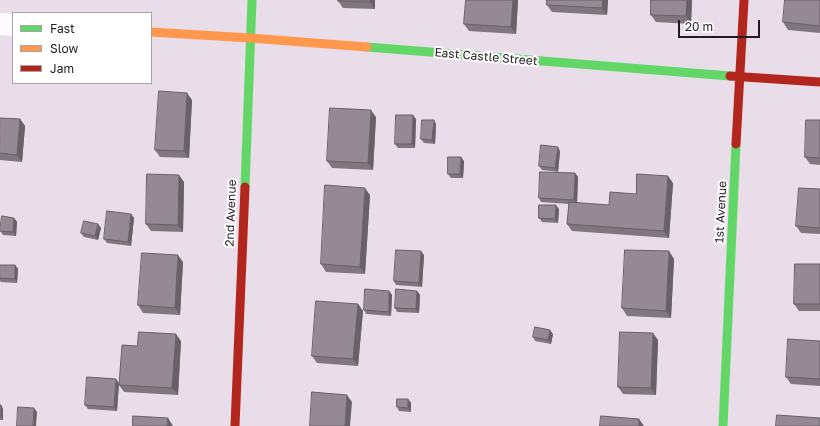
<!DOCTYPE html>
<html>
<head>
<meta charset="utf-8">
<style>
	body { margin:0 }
	#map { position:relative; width:820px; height:426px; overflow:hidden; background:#eaddea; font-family:"Golos Text",sans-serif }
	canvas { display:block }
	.legend { position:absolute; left:12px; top:12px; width:140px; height:72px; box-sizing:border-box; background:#fff; border:1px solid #a7a3a7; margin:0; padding:5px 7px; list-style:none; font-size:12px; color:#221922 }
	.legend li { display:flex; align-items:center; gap:8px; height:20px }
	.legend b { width:20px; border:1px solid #a7a3a7 }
	.scale { position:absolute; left:678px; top:20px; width:82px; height:18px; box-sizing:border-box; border:2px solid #221922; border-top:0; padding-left:5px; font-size:12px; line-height:14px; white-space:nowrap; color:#221922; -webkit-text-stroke:3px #fff; paint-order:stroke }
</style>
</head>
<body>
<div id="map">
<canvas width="820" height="426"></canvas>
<ul class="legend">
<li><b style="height:5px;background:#63d668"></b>Fast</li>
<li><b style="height:5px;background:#ff974d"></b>Slow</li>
<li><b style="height:5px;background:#b3261e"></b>Jam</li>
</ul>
<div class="scale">20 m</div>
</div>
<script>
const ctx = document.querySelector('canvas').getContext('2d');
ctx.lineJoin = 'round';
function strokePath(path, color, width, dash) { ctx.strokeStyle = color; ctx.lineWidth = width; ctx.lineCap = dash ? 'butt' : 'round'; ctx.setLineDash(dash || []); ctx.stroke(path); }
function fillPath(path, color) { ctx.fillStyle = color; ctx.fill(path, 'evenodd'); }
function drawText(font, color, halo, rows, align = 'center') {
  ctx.font = font + ' "Golos Text",sans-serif'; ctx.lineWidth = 4; ctx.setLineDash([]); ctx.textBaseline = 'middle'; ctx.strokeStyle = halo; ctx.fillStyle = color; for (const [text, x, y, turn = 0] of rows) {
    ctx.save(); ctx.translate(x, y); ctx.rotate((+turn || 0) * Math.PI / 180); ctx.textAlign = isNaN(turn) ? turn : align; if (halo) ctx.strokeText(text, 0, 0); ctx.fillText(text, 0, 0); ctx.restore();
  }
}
strokePath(new Path2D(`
	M0,24L13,25`), '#fcfafc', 22);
strokePath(new Path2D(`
	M367,47L730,76
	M245,187L252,0
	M723,426L736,144`), '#63d668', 9);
strokePath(new Path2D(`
	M151,32L250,38L367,47`), '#ff974d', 9);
strokePath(new Path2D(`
	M730,76L820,82
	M736,144L744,0
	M235,426L245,187`), '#b3261e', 9);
fillPath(new Path2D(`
	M375,0V9L343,8L338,1Z
	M466,0H518L516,34L469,31L464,24Z
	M547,0H608L607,15L552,12L547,5Z
	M651,0H692L691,24L656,22L651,15Z
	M820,0V33L788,30L783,22Z
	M192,100L189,158L160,157L155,150Z
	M376,117L373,170L332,168L327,161Z
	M0,118L20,119L25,126L22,162L0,160Z
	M416,119L415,148H398L395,144Z
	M820,120V165L810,164L805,157Z
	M436,124L435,144L424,143L421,139Z
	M560,151L558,172L542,170L539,166Z
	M464,161L463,178H451L448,174Z
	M575,173L578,177L577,203L609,205L636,194L673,183L669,238L572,231L567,224L569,204L541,202L539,198Z
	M184,182L183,232L151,231L146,224Z
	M820,189V234L801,233L796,226Z
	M370,195L365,274L326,272L321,264Z
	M559,209L558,223L542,222L539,218Z
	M131,214L134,218L131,246L107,243L104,239Z
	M14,218L17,222L16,236L3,235L0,231Z
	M98,224L101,228L98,240L84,237L81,233Z
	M424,255L422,287L396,285L394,281Z
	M674,259L671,318L627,316L622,308Z
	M183,262L180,315L143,313L138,305Z
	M820,264V311H799L794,304Z
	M0,265H15L18,269L17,283L1,282L0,281Z
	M389,291L392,295L391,316L366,314L364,310Z
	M417,291L420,295L419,313L397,312L395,308Z
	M358,304L363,311L358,366L317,363L312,356Z
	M553,334L551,344L535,341L533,337Z
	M658,340L656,395L623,394L618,387Z
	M181,341L178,395L124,392L119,385L137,346Z
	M820,341V386L791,384L786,377Z
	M119,383L117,411L88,409L85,405Z
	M408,399L411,403V412L399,411L397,407Z
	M0,405L3,409V420H0Z`), '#80777e');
fillPath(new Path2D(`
	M370,0H375V9L370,2Z
	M513,0H518L516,34L511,27Z
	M603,0H608L607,15L602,8Z
	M687,0H692L691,24L686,16Z
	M187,93L192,100L189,158L184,151Z
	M371,110L376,117L373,170L368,163Z
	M413,115L416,119L415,148L412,144Z
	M20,119L25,126L22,162L17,155Z
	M434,120L436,124L435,144L432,140Z
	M558,147L560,151L558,172L555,168Z
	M461,157L464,161L463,178L460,174Z
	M575,173L578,177L577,204L574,200Z
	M179,175L184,182L183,232L178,225Z
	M668,176L673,183L669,238L664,231Z
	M365,188L370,195L365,274L360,267Z
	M556,205L559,209L558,223L555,219Z
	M131,214L134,218L131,246L128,242Z
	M14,218L17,222L16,236L13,232Z
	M98,224L101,228L98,240L95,236Z
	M421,251L424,255L422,287L419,283Z
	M669,251L674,259L671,318L666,311Z
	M178,255L183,262L180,315L175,308Z
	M15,265L18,269L17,283L15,279Z
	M389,291L392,295L391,316L389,312Z
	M417,291L420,295L419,313L416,309Z
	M358,304L363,311L358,366L353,359Z
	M550,330L553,334L551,344L548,340Z
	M653,333L658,340L656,395L651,388Z
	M176,334L181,341L178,395L172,388Z
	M116,379L119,383L117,411L114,407Z
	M347,395L352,402L350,426H345Z
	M408,399L411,403V412L408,408Z
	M1,405L3,409V420L1,416Z
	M34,408L37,412L36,426H33Z
	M168,418L173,426H167Z
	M639,419L644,426H639Z`), '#686167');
const building = new Path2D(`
	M338,0H370V2L338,1Z
	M466,0H513L511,27L464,24Z
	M547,0H603L602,8L547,5Z
	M651,0H687L686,16L651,15Z
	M785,0H820V26L783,22Z
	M159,91L187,93L184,151L155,150Z
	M330,108L371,110L368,163L327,161Z
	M396,115H413L412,144H395Z
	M0,118L20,119L17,155L0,153Z
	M422,120H434L432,140L421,139Z
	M806,120H820V158L805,157Z
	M541,145L558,147L555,168L539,166Z
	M448,157H461L460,174H448Z
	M540,172L575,173L574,200L539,198Z
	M147,174L179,175L178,225L146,224Z
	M637,174L668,176L664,231L567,224L569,202L609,205L610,192L636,194Z
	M325,185L365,188L360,267L321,264Z
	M799,188L820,189V228L796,226Z
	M539,205H556L555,219L539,218Z
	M107,211L131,214L128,242L104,239Z
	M2,216L14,218L13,232L0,231Z
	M84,221L98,224L95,236L81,233Z
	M396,250L421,251L419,283L394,281Z
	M625,250L669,251L666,311L622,308Z
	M142,253L178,255L175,308L138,305Z
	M795,264H820V304H794Z
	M0,265H15V279L0,278Z
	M365,289L389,291V312L364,310Z
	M396,289L417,291L416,309L395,308Z
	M316,301L358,304L353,359L312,356Z
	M535,327L550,330L548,340L533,337Z
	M139,332L176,334L172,388L119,385L122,345L137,346Z
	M620,332L653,333L651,388L618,387Z
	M788,339L820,341V379L786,377Z
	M87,377L116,379L114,407L85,405Z
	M312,392L347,395L345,426H310Z
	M397,399H408V408L397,407Z
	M0,405H1V416H0Z
	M18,407L34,408L33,426H17Z
	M777,415L820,418V426H776Z
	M133,416L168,418L167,426H133Z
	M601,416L639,419V426H600Z`);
fillPath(building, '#958a93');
strokePath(building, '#686167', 1);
drawText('12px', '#221922', '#fff', [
	["East Castle Street",486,57,5],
	["1st Avenue",721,212,-87],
	["2nd Avenue",231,213,-88]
]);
</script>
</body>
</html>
